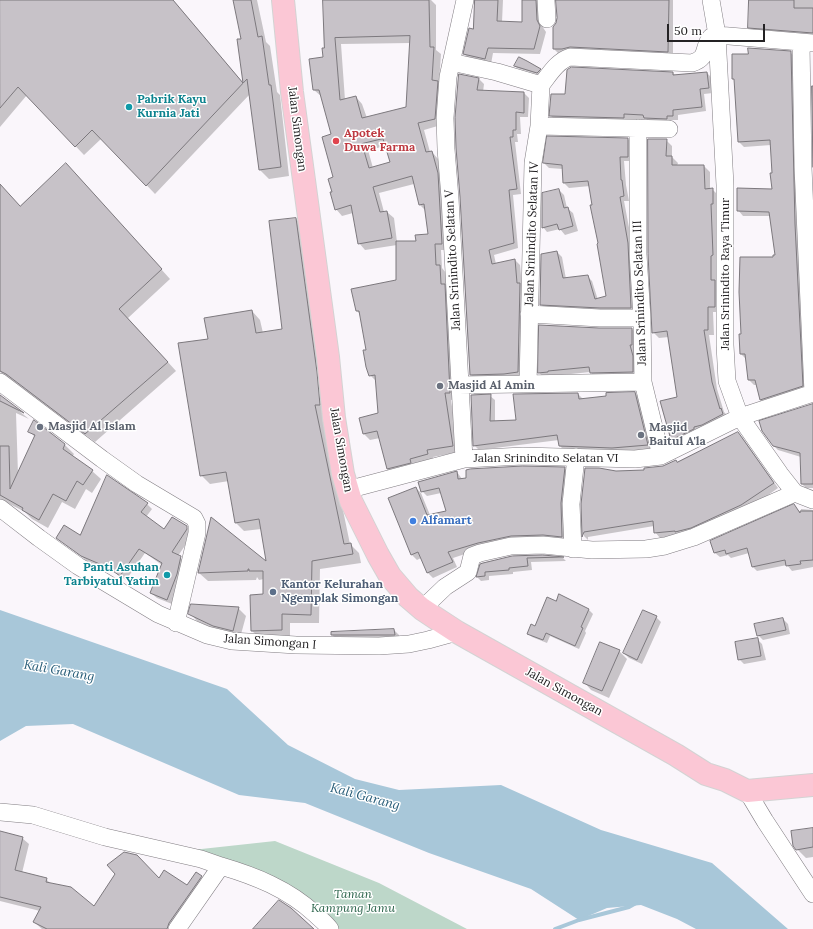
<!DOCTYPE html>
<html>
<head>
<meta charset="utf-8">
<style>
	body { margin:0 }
	#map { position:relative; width:813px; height:929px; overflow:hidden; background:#faf6fb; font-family:Lora,serif }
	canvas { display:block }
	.scale { position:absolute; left:667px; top:24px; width:98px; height:18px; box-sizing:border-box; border:2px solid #242224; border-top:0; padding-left:5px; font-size:12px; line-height:14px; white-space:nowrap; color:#242224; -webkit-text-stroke:3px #fff; paint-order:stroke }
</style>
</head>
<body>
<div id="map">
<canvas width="813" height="929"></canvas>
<div class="scale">50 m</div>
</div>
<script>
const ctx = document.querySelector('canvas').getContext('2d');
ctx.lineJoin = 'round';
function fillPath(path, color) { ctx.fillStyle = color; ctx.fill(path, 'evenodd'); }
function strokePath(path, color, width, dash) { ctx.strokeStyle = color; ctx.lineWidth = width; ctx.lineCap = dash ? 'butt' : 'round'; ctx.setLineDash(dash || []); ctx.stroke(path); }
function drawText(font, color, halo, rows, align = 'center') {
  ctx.font = font + ' Lora,serif'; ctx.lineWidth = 3; ctx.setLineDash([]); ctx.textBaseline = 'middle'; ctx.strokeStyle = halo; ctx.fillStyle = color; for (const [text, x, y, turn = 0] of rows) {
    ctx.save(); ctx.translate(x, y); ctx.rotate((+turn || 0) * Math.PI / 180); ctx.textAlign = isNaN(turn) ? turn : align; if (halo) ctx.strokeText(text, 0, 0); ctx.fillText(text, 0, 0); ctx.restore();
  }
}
fillPath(new Path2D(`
	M275,841L379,883L467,929H339L328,916L183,851Z`), '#bdd7c9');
fillPath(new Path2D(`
	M0,610L227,689L288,745L355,779L399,790L501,785L601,830L712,863L788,929H696L677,919L641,905L607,908L579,920L531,889L429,853L305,803L239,795L73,724L26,726L0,741Z`), '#a8c7d9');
fillPath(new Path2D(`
	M0,0H173L244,84L239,40H242L234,0H257L266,42L270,46L277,92L280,95L289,176L269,179L260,170L250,94L155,194L102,138L84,155L27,95L0,127Z
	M324,0H431L436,5V50L441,54L439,83L444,88L441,125L424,130L430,152H432L438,159L449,250H441L442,268L446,273L457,399L451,400L459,452L433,457L434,461L394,475L387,469L380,438L370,440L363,433L379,414L377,382L370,375L367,351L361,315L357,311L397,281V245L365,250L359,243L353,213L342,216L336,209L332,135L322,97L314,90L324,58L325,49ZM411,43L407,108L367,118L362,104L356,97L345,100L341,44ZM386,146L391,163L373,168L368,150ZM414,184L420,205L426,211L429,235L417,242H397L394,218L387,212H384L379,193Z
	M475,0H503L502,22L523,23V0H542V26L546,32L540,54L493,53L491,64L470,60L464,54L474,30Z
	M557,0H673V56L559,54L554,49L558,19Z
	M750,0H813V37L754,32L749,27Z
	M790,52L795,57L807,391L766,405L760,400L757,385H754L749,380L746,359L741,354L742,335L774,258L776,256L770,216H743L738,210L773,190V174L771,145L744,147L739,142L735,81L733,79Z
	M519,58L540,70L542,72L540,75L517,68L515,66Z
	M673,73L675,75L707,73L712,78L713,93L704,94L706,111L678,115V120H671V124L650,123L646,119H628V123L556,121L551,116L566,95Z
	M460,75L479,79L484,84L483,92L524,93L529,98L528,117H520L521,134H517L518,142H515L521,194L513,195L518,248L494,255L496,264L515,260L520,265L522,286L525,289L523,377L475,379L470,374Z
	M628,139L633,144V161H624L626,185L629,201H624L633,249L636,313L546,309L541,304L557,252L562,257L566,279L587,276L592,281L598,300L608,297L590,186L569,188L564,183L563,169L549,168L544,163Z
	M666,140L672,146V157L678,163L677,166H704L710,172V189H712L718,195V209H716L718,261H716V283L720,286V312H713L714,335H709L717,389L724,412L727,415L677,445L672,439L678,398L669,337L659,338L653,332Z
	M75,173L170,279L128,318L176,371L95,442L16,383L0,372V185L20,207Z
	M559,190L564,195L567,208L573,213L578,231L565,235L560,229L547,232L543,227Z
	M296,219L305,228L323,414L350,544L359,553L361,563L320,569L319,623H290V638L261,639L252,631L264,595V579L259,580L257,577L256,580L208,581L199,573L267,563L261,529L244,531L236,523L229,481L210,484L201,475L209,339L252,311L260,320L263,333L283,330L270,222Z
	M599,329H632L637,334V377H596L590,372L552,376L544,377L539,373Z
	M635,393L640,398L652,450L617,453L565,451L560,446L559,440L479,450L474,445L490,396L495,400V421L518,420L578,394L583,399Z
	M0,396L29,419L16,413L18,474L35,437L30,432L65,445L74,454L72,457L92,471L101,479L92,493L86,489L75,509L62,502L48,528L32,519L25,512L0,499Z
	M813,404V488H806L801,483V457L778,450L773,445Z
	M738,433L743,438L778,488L747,510L680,536L660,538L655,532L654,526L588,537V540L584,536L582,504L615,472L645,471L677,463Z
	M564,468L570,473L567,542L483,548L453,558L457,567L433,578L427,572L421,558L417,560L412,555L416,488L421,493L430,515L447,511L441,493L427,496L422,491L457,472L462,479Z
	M147,504L152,509L146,517L164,531L186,527L192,533V535L178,556L186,562L172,604L157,598L151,593L162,565L145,553L126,580L115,573L87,561L57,538L80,537Z
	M801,509L813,510V567L792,571L787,565L757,571L752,566L749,553L731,558L728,555L720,557L715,553L798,510L801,514Z
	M543,556L563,558L566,561L531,562L532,570L513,572V574L489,576V580L481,581L477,577L483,564Z
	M560,595L589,610L593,614L585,631L586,633L579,649L550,636L547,643L532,637L528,633L535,627L556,602Z
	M238,608L246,616L240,638L222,634L197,621L190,613Z
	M656,617L661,622L642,664L629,658L624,653Z
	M783,619L788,624L790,634L763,640L758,635Z
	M394,630L399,635V640H337L332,635Z
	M757,639L762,644L766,660L744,664L739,659Z
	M619,651L627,659L609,698L591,690L584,682Z
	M813,829V857L806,858L797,849Z
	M0,832L22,838L29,844L22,873L46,879L51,884L94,908L159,880L188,887L201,877L207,883L177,926L171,922L166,929H42L34,922L40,911L0,901Z`), '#0003');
strokePath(new Path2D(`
	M555,929L579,920L629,907L636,903`), '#a8c7d9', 4);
const building = new Path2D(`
	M0,0H173L243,83L237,39H241L233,0H251L258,37L262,36L269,85H271L281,167L259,170L247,79L146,186L92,130L75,147L18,87L0,108Z
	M323,0H429L430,47H434L432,80L438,81L435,119L418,123L426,152L432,151L438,173L442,244H435L436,265H440L441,284H445L450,393H445L453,446L427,450L428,454L410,459L411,463L387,469L377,431L363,434L359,418L378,413L375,375L369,376L366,367L363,350H366L359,311H356L351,289L396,280V241H416L415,235L428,234L424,204L419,205L412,176L373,187L380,212L387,211L392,238L358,244L351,205L335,210L330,192H332L328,179L333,177L322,137L331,134L319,90H313L309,59L323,57L322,48H324ZM410,36L406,107L362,118L356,96L340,100L335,38ZM383,139L390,162L369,168L362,144Z
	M475,0H498L497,21L522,22V0H536L537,20L540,26L534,49L488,48L485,59L463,54L469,28L473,29Z
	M556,0H669L668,52L570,47L562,49H553V27L556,23L557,18Z
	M749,0H794V8H813V33L748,28Z
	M748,48L791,51L795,224L803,386L760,400L755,380H748L745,354H740L739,334H741L739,292L740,257H773V255H775L769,212L737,211V188L772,189L770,173H772L770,140L738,142L734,79H732V54H748Z
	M519,57L527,61L541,69L537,73L514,66Z
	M572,67L673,72V75L707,72L709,88L700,89L702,107L673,110V116H667V119L644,118L643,115L624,114V118L549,116L551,94H565L567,70Z
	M459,74L479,78L477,90L524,92V113L516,112V130H513V137H510L517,189L509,190L514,243L489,250L492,264L515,259L517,283H520L518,372L504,374L470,375L460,197L456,148L455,118Z
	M812,86H813V167Z
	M547,136L628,138V157H620L621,180H622L624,196L620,197L628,243L631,308H600L540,305L541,254L557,251L563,278L588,275L595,299L606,296L597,244L598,243L590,205H592L588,181L563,183L562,165L543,163Z
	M648,139H667L666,156H672V165H704L705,189L713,188V204H711L713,255L711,256V280H715V307H708V330H704L712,382L720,409L721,408L723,414L702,425L694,427V429L671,440L660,401L677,397L667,331L652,333L648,254Z
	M66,163L162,269L119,309L168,362L85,434L6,374L0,371V184L20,206Z
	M559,189L564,208L568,207L573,226L559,230L557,224L542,228V193Z
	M296,218L317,372L320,405H315L344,544L351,543L353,554L312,561L311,615L282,614V630L251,631L250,595L263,594V571H249V569H248V571L198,573L211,517L266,561L259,519L235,523L226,472L200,476L178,343L208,339L204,318L252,310L256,333L282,329L269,221Z
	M539,325L599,328H632V345H630L633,356V372L590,373L589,367L548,371V372L538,373Z
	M635,392L648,445L612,448L559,446L557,435L473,446L471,395L491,394L490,421L516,420L513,394L578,393L579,399L606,396V393Z
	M0,395L24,413L0,401Z
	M813,404V484H801L800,453L773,446L762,431L759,421Z
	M34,420L65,444L63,449L93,470L83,485L77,481L66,501L53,494L39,520L22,510L23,508L0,495V446H9L10,489L35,435L28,432Z
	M738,432L774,483L741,505L691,528L675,532V531L654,533L653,521L584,532L582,537L581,504L585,468H599L616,471L644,470V468L663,466L676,460L677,462Z
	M523,466L565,467L561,503L562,537L543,535L511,536L478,543L448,552L453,562L427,573L418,552L411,555L388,498L416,487L427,515L446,511L439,488L421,492L418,482L457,471L458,479L466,478V470L470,469Z
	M107,475L148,503L141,512L164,529L172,517L187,526V529L172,552L181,556L177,574L167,600L150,593L162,563L139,549L120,576L109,568L81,556L56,538L64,525L80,535Z
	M794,504L800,513V511H813V560L800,561L801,564L786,566L785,560L752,567L747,548L726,554L725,550L714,553L710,541Z
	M543,555L564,557L527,558L528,566L509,568V570L485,572V576L476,577L480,564L483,563L512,556Z
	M559,594L589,609L581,627L583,628L575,646L546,633L543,640L527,634L531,624L535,626L547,597L556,601Z
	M191,604L239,607L233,631L213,626L188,614Z
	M643,610L657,616L637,660L623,653Z
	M783,618L786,630L757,636L754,624Z
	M394,629L395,635H331V632Z
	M758,638L761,656L738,660L735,642Z
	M600,642L620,650L602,691L583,683Z
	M813,828V847L796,850L793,846L791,831Z
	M0,831L23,837L15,870L47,878L46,882L71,887L94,906L115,874L107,865L124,852L137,855L159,878L164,870L187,885L196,872L202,876L169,923L167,929H47L33,922L41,907L0,897Z
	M279,900L291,908L314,929H253Z`);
fillPath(building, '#c7c2c8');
strokePath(building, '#7c787d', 1);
const minor = new Path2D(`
	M546,0L547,19
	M711,0L717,35L725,185V345L727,381L740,417L780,474L795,493
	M801,43L803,167L813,393
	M451,62L497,72L541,85C549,75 557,61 570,57L692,63C709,58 702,48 711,37L717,35L813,43
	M539,126L669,129
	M638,128V254L642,318L643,382L661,456
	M529,314L600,318H642
	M0,382L102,459L137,484L194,518L197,524V533L176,623
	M528,384L533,163L539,126L541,85
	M459,385L643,382
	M464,459L450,198L446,149L445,118L448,77L465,0
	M347,490L464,459L523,456L635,459L661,456L740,417L813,393
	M0,508L39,538L78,566L158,614L207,635L232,641L296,645L379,646L409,644L428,640L457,632
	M573,549L571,504L576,457
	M422,609L445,587L468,572L472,556L480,553L511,546L543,545L592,550L646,549L665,546L694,537L795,493L813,500
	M747,791L765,821L813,894
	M0,812L33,815L105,837L201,859L221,866
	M177,929L221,866C255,876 288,889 315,914C320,919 326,923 330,929`);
const major = new Path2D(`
	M283,0L292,92L328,357L334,418L343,474L351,501L378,555L390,576L408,597L422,609L437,619L457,632L676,755L706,774L725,780L747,791L813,785`);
strokePath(minor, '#817d82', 18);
strokePath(major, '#d3d3d3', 24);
strokePath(minor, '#fff', 17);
strokePath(major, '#fbc7d5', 22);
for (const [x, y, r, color] of [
	[129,107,4,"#0f9aa8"],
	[336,141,4,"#e0444e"],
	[440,386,4,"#6b7280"],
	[40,427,4,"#6b7280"],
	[641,435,4,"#6b7280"],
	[413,521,4,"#3f7fe0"],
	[167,575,4,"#0f9aa8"],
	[273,592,4,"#5c6f8a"]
]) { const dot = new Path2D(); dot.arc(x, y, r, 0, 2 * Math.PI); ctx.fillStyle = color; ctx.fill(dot); strokePath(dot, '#fff', 1.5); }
drawText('bold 12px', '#0d838f', '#fff', [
	["Pabrik Kayu",137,100],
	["Kurnia Jati",137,114],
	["Panti Asuhan",159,568,"right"],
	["Tarbiyatul Yatim",159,582,"right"]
], 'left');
drawText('12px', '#242224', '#fff', [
	["Jalan Simongan",297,129,83],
	["Jalan Srinindito Selatan IV",532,234,-88],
	["Jalan Srinindito Selatan V",453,260,-93],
	["Jalan Srinindito Raya Timur",726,274,-90],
	["Jalan Srinindito Selatan III",640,293,-92],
	["Jalan Simongan",341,450,80],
	["Jalan Srinindito Selatan VI",546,459],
	["Jalan Simongan I",270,642,4],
	["Jalan Simongan",564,692,29]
]);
drawText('bold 12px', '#be3a42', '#fff', [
	["Apotek",344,134],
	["Duwa Farma",344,148]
], 'left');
drawText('bold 12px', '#5b616d', '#fff', [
	["Masjid Al Amin",448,386],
	["Masjid Al Islam",48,427],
	["Masjid",649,428],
	["Baitul A'la",649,442]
], 'left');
drawText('bold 12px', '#366cbe', '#fff', [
	["Alfamart",421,521]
], 'left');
drawText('bold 12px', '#4e5e75', '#fff', [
	["Kantor Kelurahan",281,585],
	["Ngemplak Simongan",281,599]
], 'left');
drawText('italic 12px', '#2b644b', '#fff', [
	["Taman",353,895],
	["Kampung Jamu",353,909]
]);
drawText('italic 13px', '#255b77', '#fff', [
	["Kali Garang",59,671,10],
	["Kali Garang",365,797,15]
]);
</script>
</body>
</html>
